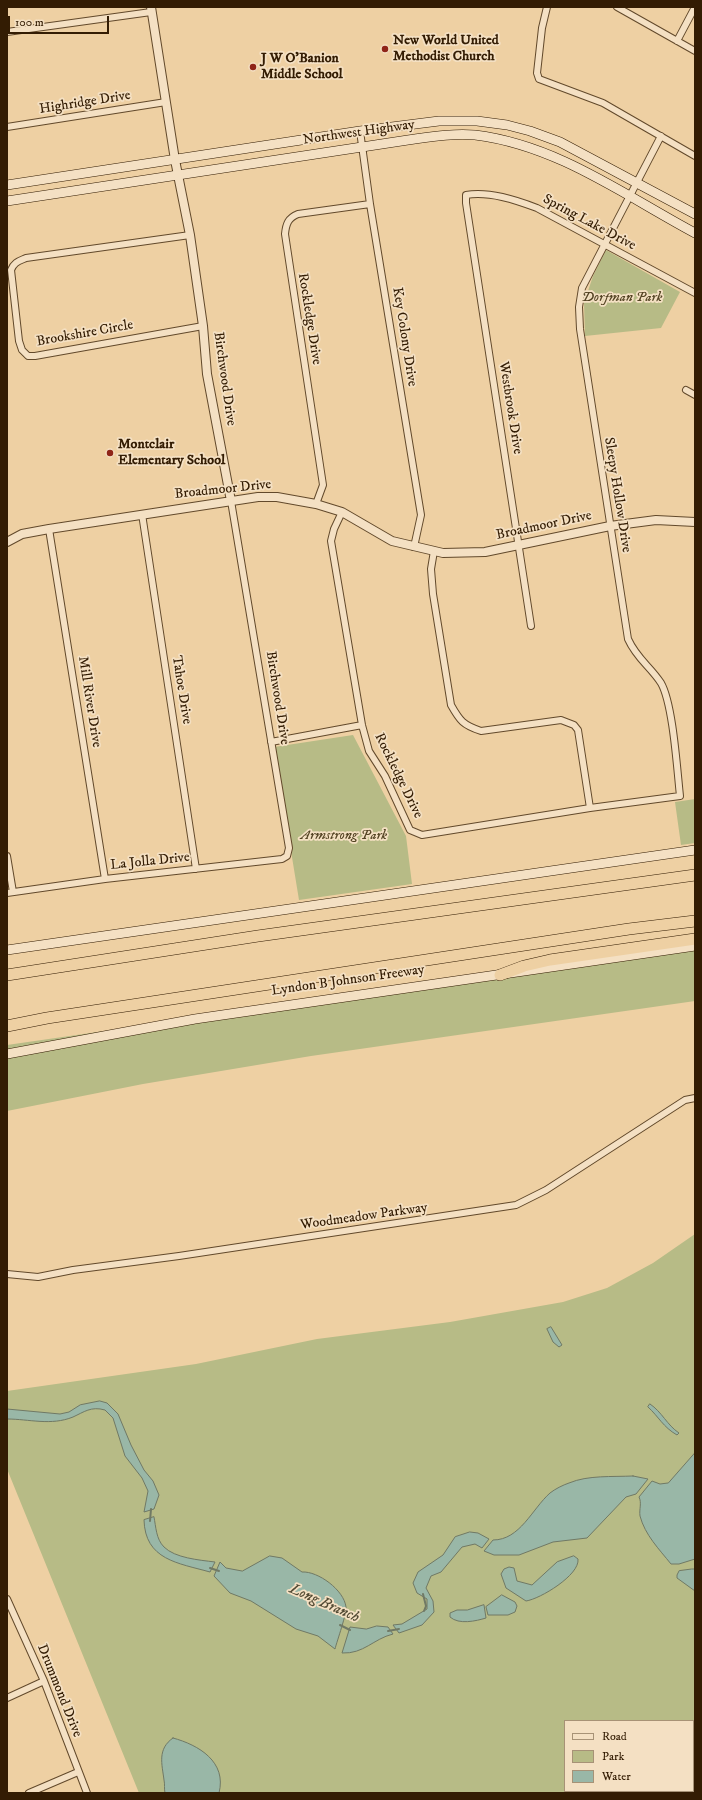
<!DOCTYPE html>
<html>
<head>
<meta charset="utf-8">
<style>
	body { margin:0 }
	#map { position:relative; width:702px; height:1800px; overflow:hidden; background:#eed0a3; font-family:"IM FELL DW Pica",serif }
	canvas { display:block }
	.frame { position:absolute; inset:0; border:8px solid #331c03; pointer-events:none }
	.legend { position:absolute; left:564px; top:1720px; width:130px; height:72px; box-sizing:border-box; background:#f4e0c3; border:1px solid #a79276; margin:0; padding:5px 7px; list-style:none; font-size:12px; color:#331c03 }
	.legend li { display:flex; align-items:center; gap:8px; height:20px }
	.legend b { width:20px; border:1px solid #a79276 }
	.scale { position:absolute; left:8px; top:16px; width:101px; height:18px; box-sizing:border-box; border:2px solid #331c03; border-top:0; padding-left:5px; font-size:12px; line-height:14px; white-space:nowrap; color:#331c03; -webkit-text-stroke:3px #f4e0c3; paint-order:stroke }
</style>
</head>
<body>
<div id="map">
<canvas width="702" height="1800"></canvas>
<div class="frame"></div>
<ul class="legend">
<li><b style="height:5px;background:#f4e0c3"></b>Road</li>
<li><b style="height:11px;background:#b7bb86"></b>Park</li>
<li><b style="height:11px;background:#99b7a7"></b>Water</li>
</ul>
<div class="scale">100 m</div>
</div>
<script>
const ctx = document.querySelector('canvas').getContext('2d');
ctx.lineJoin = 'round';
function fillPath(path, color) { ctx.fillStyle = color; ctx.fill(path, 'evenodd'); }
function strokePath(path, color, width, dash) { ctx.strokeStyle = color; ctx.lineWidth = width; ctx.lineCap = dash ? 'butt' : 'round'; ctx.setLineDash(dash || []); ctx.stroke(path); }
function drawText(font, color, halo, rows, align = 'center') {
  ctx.font = font + ' "IM FELL DW Pica",serif'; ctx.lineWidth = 3.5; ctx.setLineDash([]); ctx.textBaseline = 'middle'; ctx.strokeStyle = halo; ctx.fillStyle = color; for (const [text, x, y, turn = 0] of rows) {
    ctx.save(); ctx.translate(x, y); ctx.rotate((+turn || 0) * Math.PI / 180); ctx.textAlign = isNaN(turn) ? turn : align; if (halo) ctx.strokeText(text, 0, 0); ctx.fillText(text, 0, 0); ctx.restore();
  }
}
fillPath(new Path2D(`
	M606,250L680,292L661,328L585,336L584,303L593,276Z
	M353,735L406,836L412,884L299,900L274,747Z
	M695,799V843L681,845L675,802Z
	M695,946V1001L311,1056L143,1084L7,1111V1045Z
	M695,1234V1793H139L7,1469V1391L196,1364L317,1339L450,1322L563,1302L607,1288L653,1263ZM565,1721H693V1791H565Z`), '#b7bb86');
const water = new Path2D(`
	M551,1327L562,1345L559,1347L553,1342L547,1329Z
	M100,1401L107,1403L118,1414L131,1445L144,1470L153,1481L159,1495L154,1509L144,1512L148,1491L142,1478L125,1456L113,1418L105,1410C91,1406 84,1412 73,1417C51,1426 29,1419 7,1419V1409L60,1414L69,1412L80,1405Z
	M650,1404C662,1412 667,1425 679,1433L677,1435C663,1427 659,1417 648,1407Z
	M695,1453V1559L679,1564H671C659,1549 645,1535 640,1516C639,1509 642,1503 639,1497L652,1481L660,1484L668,1483Z
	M633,1476L648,1479L636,1494L626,1497L587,1538L553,1542L519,1555H494L484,1551L493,1540C520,1540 532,1509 550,1493C555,1489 563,1485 569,1483C588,1475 612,1477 633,1476Z
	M154,1517C156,1527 156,1539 164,1547C175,1558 199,1560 215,1562L210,1572C178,1563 145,1560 144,1520Z
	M470,1532L478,1533L489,1539L482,1548L475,1544L462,1547L441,1572L431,1576L426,1588L433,1601L434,1612L422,1625L399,1633L393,1625L402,1624L427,1609V1599L417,1593L413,1583L418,1572L443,1555L455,1537Z
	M270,1556L282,1558L302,1572C318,1571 344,1590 346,1607C347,1613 337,1641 335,1649L318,1636L296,1629L251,1601L230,1593L214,1576L220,1562L226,1568L242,1571Z
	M574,1556L578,1559C580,1575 540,1599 526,1601L506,1588L501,1574L504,1569L509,1567L514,1568L517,1581L532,1585L557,1562Z
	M692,1569H695V1591L677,1578V1575L679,1571Z
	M502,1595L515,1602L517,1606L515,1612L508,1615H488L486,1607Z
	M484,1605L486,1618C476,1621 459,1625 450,1617V1613L457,1610H467Z
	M377,1626L388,1627L393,1634C373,1639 364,1654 342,1653L350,1627L366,1629Z
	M173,1738C199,1745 227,1762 219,1793H165C164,1789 165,1784 164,1780C162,1764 157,1749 173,1738Z`);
fillPath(water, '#99b7a7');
strokePath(water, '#707965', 1);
strokePath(new Path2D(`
	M150,1521L151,1509
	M210,1568L219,1571
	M423,1594L426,1606L424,1611
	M340,1625L350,1630
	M388,1631L399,1629`), '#707965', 2);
const minor = new Path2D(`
	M547,7L542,28L537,73L539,79L603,103L695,156
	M617,7L695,51
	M7,32L151,12
	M677,41L695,7
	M7,127L166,102
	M360,131L370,204L421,515L414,547
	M190,235L26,258C19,261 14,262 11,270L19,341L22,350L28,356H35L203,326
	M686,390L695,395
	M316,504L323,485L285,234C286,224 288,218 298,214L370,204
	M342,512L334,529L331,541L362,725L369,751L385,776L410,830L422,835L590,808L680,796C677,769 673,704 661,683C650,666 637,659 628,639L580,329L579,307L582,288L661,136
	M142,514L196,869
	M49,529L105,879
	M434,551L431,569L433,594L451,705C460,721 463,725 481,731L561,720L574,725L578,730L590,808
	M531,626L466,203V195C489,191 516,200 537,208L695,293
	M271,742L362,725
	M7,856L13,892
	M7,893L105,879L282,859L287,856L289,848L231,501
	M7,1274L38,1277L73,1270L179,1256L516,1205L546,1190L685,1100L695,1098
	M7,1599L44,1681L87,1793
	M7,1698L44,1681
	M29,1793L78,1772`);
const tertiary = new Path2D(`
	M151,7L175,160L190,235L203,326L207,374L231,501
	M7,542L22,534L49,529L258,497H277L316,504L342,512L392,541L443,553L485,552L610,526L656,520L695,522`);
const secondary = new Path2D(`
	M7,185L360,131L439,121H477L507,125L530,131L560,142L695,214
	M7,201L408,140C430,137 453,133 475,135C557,145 624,195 695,233
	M7,950L695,850
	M7,1054L195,1019L695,946`);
const motorway = new Path2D(`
	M7,975L258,936L695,875
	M500,975L524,966L550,960L695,939
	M7,1026L47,1018L629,929L695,921`);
strokePath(minor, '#62492b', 8);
strokePath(tertiary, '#62492b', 10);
strokePath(secondary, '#331c03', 10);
strokePath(motorway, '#331c03', 12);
strokePath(minor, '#f4e0c3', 6);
strokePath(tertiary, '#f4e0c3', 8);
strokePath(secondary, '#f4e0c3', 9);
strokePath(motorway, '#eed0a3', 11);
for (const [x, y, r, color] of [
	[385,49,4,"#8f2418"],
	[253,67,4,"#8f2418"],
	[110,453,4,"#8f2418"]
]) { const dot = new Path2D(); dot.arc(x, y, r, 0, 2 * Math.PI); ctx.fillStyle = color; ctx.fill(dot); strokePath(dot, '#f4e0c3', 1.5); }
drawText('bold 14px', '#331c03', '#f4e0c3', [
	["New World United",393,41],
	["Methodist Church",393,57],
	["J W O'Banion",261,59],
	["Middle School",261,75],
	["Montclair",118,445],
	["Elementary School",118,461]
], 'left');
drawText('14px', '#331c03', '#f4e0c3', [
	["Highridge Drive",85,103,-9],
	["Northwest Highway",359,133,-8],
	["Spring Lake Drive",589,223,28],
	["Rockledge Drive",309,319,81],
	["Brookshire Circle",85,334,-10],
	["Key Colony Drive",404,337,81],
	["Birchwood Drive",224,379,82],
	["Westbrook Drive",510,408,81],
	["Broadmoor Drive",223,490,-6],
	["Sleepy Hollow Drive",617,495,81],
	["Broadmoor Drive",544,526,-12],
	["Tahoe Drive",181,690,81],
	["Birchwood Drive",277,698,81],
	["Mill River Drive",89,702,81],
	["Rockledge Drive",398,776,64],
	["La Jolla Drive",150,862,-6],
	["Lyndon B Johnson Freeway",348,981,-8],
	["Woodmeadow Parkway",364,1217,-8],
	["Drummond Drive",59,1691,68]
]);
drawText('italic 14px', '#544424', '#f4e0c3', [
	["Dorfman Park",622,298],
	["Armstrong Park",344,836]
]);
drawText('italic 15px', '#524a34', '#f4e0c3', [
	["Long Branch",324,1604,24]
]);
</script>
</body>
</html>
